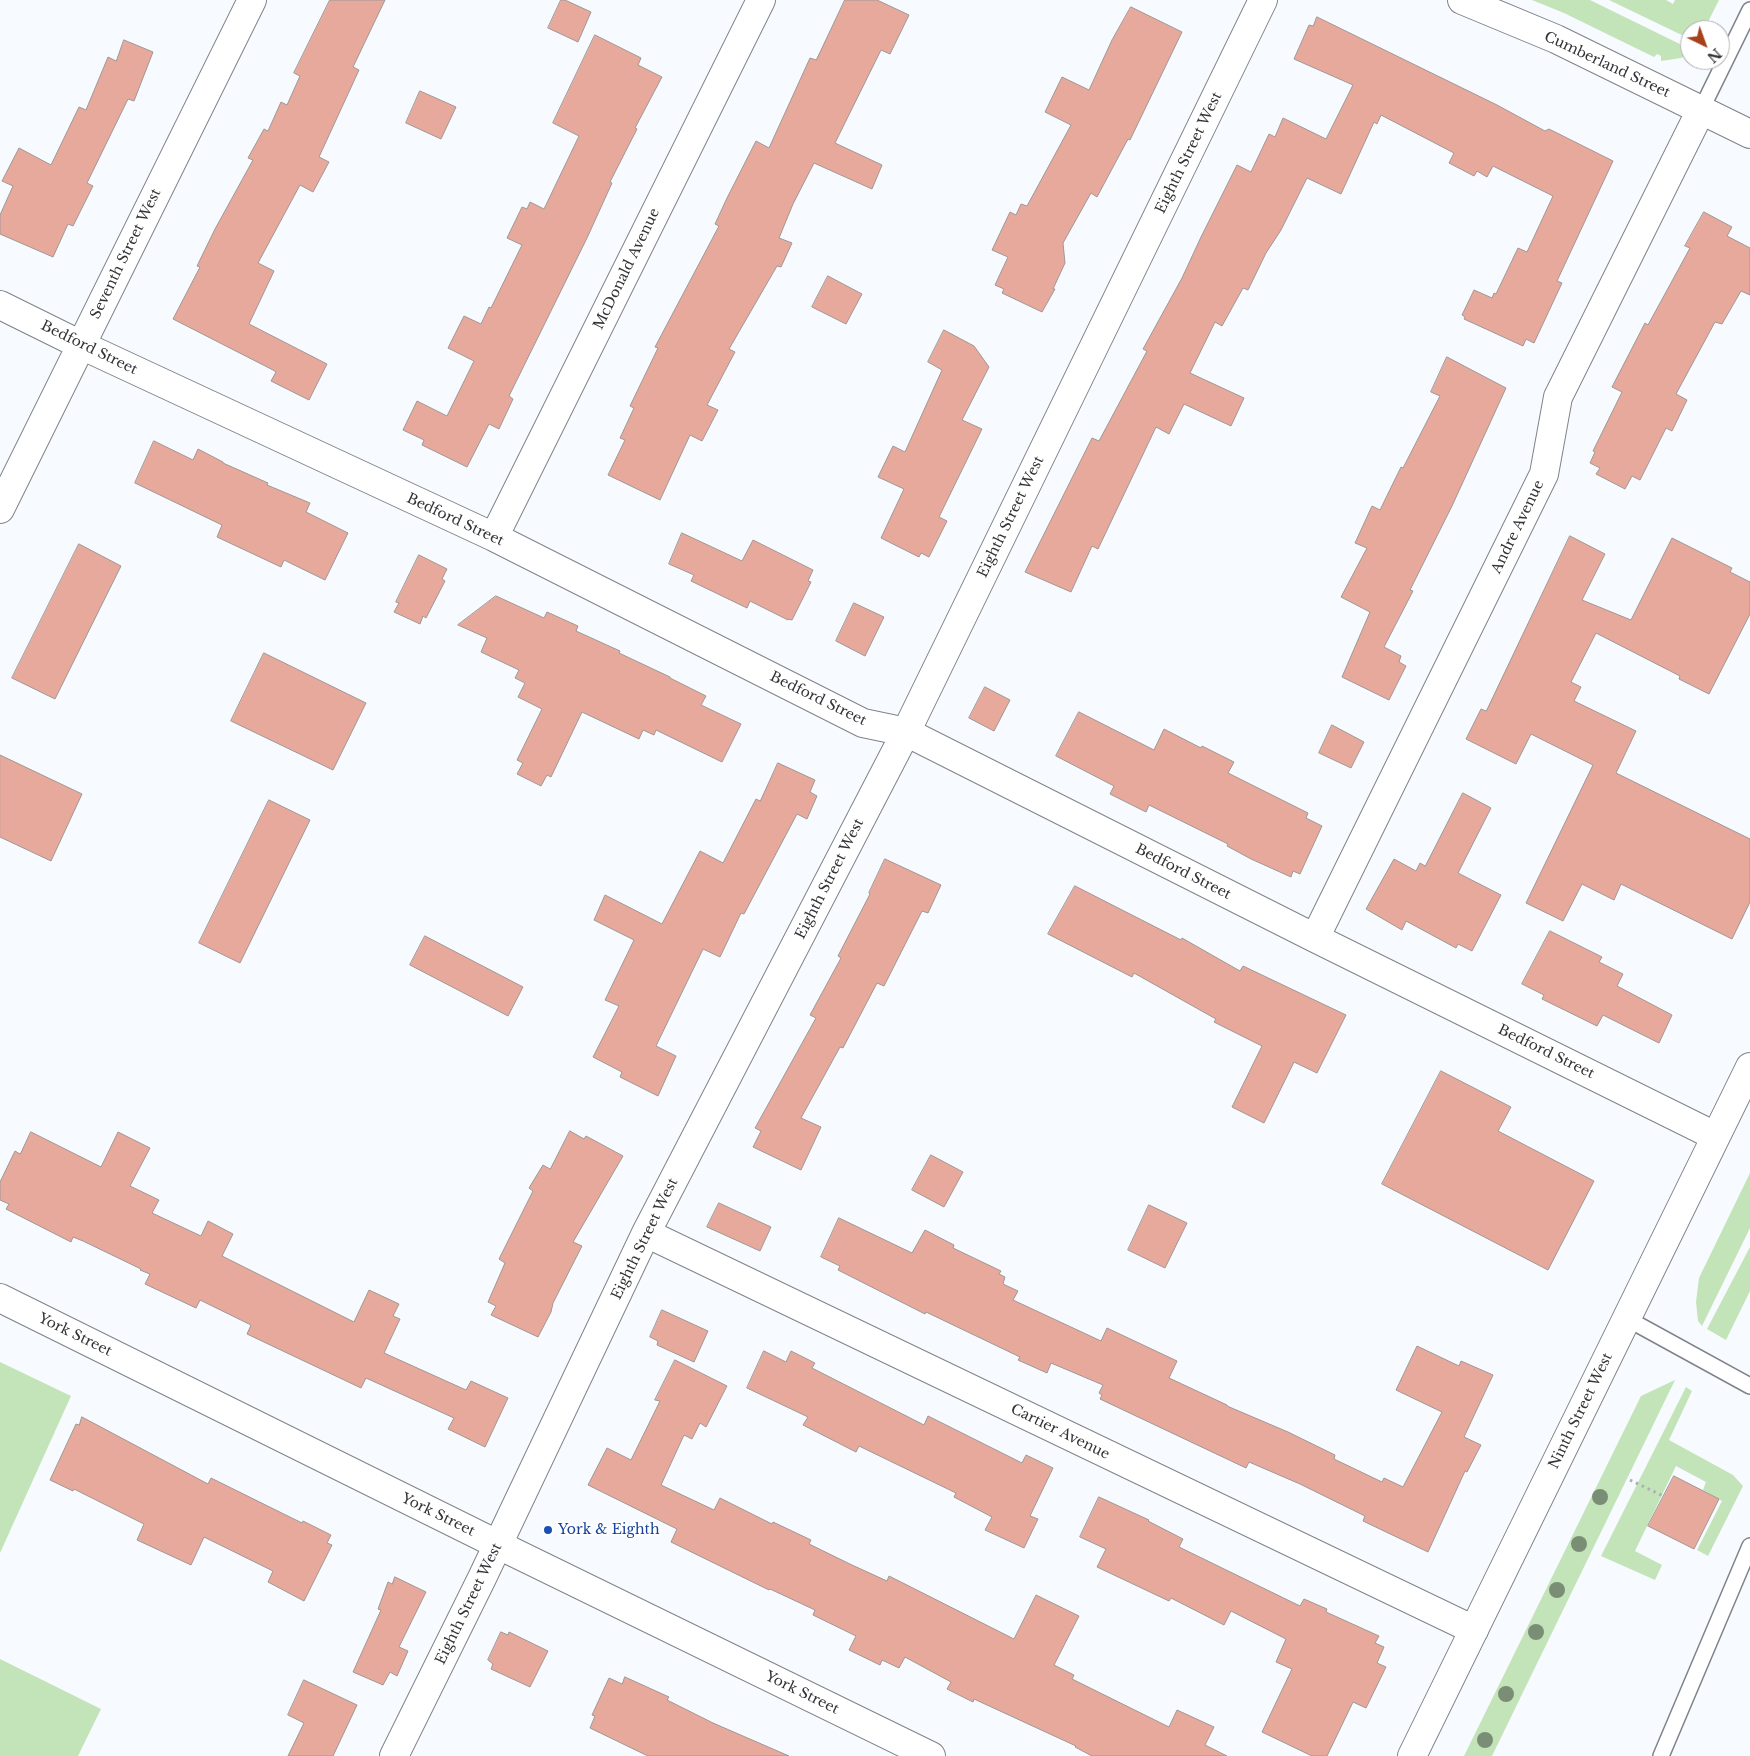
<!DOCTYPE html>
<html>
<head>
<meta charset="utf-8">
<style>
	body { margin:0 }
	#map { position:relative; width:1750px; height:1756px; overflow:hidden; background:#f7faff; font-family:"Libre Baskerville",serif }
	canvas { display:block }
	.north { position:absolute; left:1680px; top:20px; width:50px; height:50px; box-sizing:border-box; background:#fff; border:1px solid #adadaf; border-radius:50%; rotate:138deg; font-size:14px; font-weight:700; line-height:20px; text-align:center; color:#323336 }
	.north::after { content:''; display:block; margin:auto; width:18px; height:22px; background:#a7401b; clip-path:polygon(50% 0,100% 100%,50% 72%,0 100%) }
</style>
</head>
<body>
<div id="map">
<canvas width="1750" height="1756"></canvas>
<div class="north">N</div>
</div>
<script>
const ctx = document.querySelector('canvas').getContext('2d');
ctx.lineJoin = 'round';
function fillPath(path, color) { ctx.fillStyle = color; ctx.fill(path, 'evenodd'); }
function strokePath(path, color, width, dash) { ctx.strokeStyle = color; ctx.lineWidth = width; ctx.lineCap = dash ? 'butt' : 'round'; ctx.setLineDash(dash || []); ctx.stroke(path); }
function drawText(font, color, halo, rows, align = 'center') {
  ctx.font = font + ' "Libre Baskerville",serif'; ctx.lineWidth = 4; ctx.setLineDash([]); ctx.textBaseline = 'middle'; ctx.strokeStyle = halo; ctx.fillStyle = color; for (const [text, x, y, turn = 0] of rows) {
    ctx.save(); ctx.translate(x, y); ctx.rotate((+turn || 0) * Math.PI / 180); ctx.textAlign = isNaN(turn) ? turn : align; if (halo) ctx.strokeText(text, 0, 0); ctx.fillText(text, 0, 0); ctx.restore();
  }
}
fillPath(new Path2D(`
	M1532,0H1590L1690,49V54L1681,58L1661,61V56L1657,54L1654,57L1564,13Z
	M1609,0H1666L1673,4L1675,0H1719L1704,30H1690V39Z
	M1750,1173V1228L1702,1326L1698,1321L1696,1302L1699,1278Z
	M1750,1247V1291L1726,1340L1707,1329Z
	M0,1362L71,1396L0,1553Z
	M1675,1380L1492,1756H1464L1641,1396Z
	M1686,1387L1692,1391L1669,1440L1733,1475L1743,1486L1708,1556L1697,1550L1722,1501L1703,1490L1706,1482L1676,1466L1635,1551L1662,1565L1655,1580L1601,1556Z
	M0,1659L101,1709L78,1756H0Z`), '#c3e4b9');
const building = new Path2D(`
	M330,0H385L353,67L359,70L319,157L329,162L313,192L300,185L258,263L274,271L249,324L327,364L309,400L271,381L276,372L273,370L173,319L200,267L197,266L215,229L253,160L248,158L264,129L268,131L281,102L287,105L300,76L294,73Z
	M561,0H565L591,12L578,42L548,28Z
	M845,0H877L909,15L890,54L881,50L835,143L882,165L872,189L814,163L793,204L779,238L792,243L781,267L777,266L729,349L735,352L707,405L718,410L702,441L690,435L660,500L608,475L625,440L620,438L634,408L630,406L658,348L655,347L719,226L715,224L727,198L756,141L769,148L810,58L816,60Z
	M1131,7L1182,32L1130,140L1128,139L1097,197L1091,193L1063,243L1065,263L1053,289H1055L1042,312L1002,293L1004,289L995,285L1008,257L992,250L1010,212L1016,215L1021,204L1027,206L1071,125L1045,112L1062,77L1089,90L1112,40Z
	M1317,17L1497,105L1545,131L1549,129L1613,161L1557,281L1562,283L1534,343L1526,339L1523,346L1464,319L1465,317L1462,315L1474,290L1492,298L1494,293L1496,294L1518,248L1527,252L1553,196L1493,166L1487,177L1477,171L1474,176L1449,163L1454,153L1381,115L1377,124L1374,122L1341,194L1307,178L1281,230L1266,253L1248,290L1243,288L1222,326L1215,322L1190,373L1244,398L1231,426L1184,404L1169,434L1156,427L1098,549L1092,546L1071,592L1025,572L1092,438L1099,441L1147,351L1143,349L1182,278L1201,237L1237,165L1251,172L1269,134L1275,137L1283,118L1326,139L1353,85L1294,59L1309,25L1313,26Z
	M595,35L641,58L638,65L662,77L635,128L637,129L610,182L612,183L587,238L509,396L513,399L499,429L489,424L467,467L422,445L424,440L403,430L417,401L447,416L474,361L448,348L464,316L481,324L489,307L491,308L522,245L507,238L522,207L527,209L530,202L544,209L579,136L553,123Z
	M124,40L153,52L134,101L128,99L87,183L93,186L73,226L68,224L53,257L0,234V215L13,186L2,181L19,148L51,165L79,107L86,110L108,57L116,61Z
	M420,91L456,107L441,139L406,123Z
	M1704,212L1732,227L1727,236L1750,248V295L1741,291L1722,324L1715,322L1676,394L1687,400L1672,431L1666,428L1640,480L1632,476L1625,489L1596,474L1600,468L1590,463L1595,452L1593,451L1622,392L1612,387L1645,323L1648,325L1690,248L1685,246Z
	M828,276L862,294L846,324L812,307Z
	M944,330L974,346L989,367L962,420L982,429L939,517L947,521L929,557L921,553L919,557L881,538L904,489L878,477L893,446L905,452L942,370L928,362Z
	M1447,357L1506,388L1452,506L1410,590L1413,591L1384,647L1401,656L1399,662L1406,666L1389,700L1342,677L1370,612L1341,597L1367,548L1355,543L1372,506L1380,510L1401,467L1403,468L1440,396L1431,392Z
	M154,441L193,460L198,449L223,462V463L268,483L267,485L310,503L306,512L348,533L325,580L284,560L281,567L217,537L222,525L135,483Z
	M682,533L742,561L753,540L813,570L808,581L811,582L792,620L788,619V620L750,601L747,608L691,581L694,575L669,564Z
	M1570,536L1605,554L1582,600L1631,620L1672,538L1732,568L1730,572L1750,582V614L1709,694L1679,679L1680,676L1596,633L1571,682L1581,687L1574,701L1636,731L1616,773L1750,839V902L1732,939L1621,884L1614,900L1582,884L1563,921L1526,903L1593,765L1531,734L1516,764L1466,739L1481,709L1486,711Z
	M79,544L121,566L55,699L12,678Z
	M419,555L447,569L442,579L445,581L426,618L423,616L420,624L394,612L399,603L396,602Z
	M496,596L544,618L547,612L578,626L576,631L620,651L619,653L670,677V678L706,696L701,705L741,724L722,762L656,730L654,735L643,730L639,739L582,712L551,777L547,775L541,786L517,774L523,763L517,760L542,709L518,697L525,683L515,678L519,670L481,652L487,638L458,625Z
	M854,603L884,617L865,656L836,641Z
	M264,653L366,703L333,770L231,721Z
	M985,687L1010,700L994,731L969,718Z
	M1079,712L1154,750L1164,729L1201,748L1202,746L1234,762L1228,773L1308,813L1306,818L1322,826L1300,874L1293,871L1291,877L1251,859L1227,846L1228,844L1149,805L1146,812L1110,794L1114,786L1056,756Z
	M1332,725L1364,742L1351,768L1319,753Z
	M0,755L82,794L51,861L0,837Z
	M778,763L815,780L810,792L817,796L807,819L797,814L744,914L741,913L720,957L703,949L656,1046L676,1056L658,1096L620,1077L622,1072L593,1057L619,1006L605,1000L634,940L594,920L605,895L662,924L700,851L723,863L756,799L760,801Z
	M1463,793L1491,808L1458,873L1501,895L1472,951L1458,944L1456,948L1406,921L1402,930L1366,909L1394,859L1416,871L1420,863L1425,866Z
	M269,800L310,820L240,963L199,943Z
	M885,859L941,885L928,913L922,911L884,986L877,983L843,1048L840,1047L801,1118L821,1127L801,1170L753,1147L761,1131L755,1128L816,1018L810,1015L841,958L838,956L870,894L869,893Z
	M1075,886L1181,940L1182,938L1240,971L1243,966L1346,1015L1317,1073L1294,1062L1264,1123L1232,1107L1262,1046L1214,1022L1216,1019L1134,973L1132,977L1048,934Z
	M1550,931L1602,957L1599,962L1623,974L1617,986L1672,1015L1659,1043L1603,1015L1597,1026L1542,999L1544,995L1522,984Z
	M425,936L523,987L508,1016L410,965Z
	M1441,1071L1511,1107L1498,1131L1594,1181L1548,1270L1382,1184Z
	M570,1131L584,1139L586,1136L623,1156L573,1242L582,1246L553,1303L551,1312L538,1337L491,1315L496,1306L488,1302L505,1263L499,1259L533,1191L529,1188L543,1165L550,1169Z
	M31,1132L101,1167L118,1132L150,1148L130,1186L159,1200L152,1213L201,1236L208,1221L233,1234L222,1256L354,1322L369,1290L399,1304L393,1316L400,1319L384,1353L466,1390L471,1381L508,1398L485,1447L448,1429L454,1418L366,1378L361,1388L247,1334L251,1325L200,1300L196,1308L145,1284L150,1274L140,1270L141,1269L83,1241L73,1237L71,1242L6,1209L9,1204L0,1200V1182L15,1151L20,1154Z
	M931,1155L963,1172L944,1207L912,1190Z
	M719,1203L771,1227L760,1251L707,1227Z
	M1149,1205L1187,1223L1165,1268L1128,1250Z
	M839,1218L912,1253L925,1230L954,1245L953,1248L1001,1271L999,1274L1005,1277L1003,1284L1018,1291L1013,1300L1101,1341L1107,1328L1177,1361L1169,1378L1227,1405V1406L1288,1432L1335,1455L1334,1459L1382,1482L1384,1478L1403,1487L1442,1412L1396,1390L1417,1346L1459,1366L1461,1361L1493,1375L1464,1437L1481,1445L1467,1472L1465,1471L1428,1552L1363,1521L1365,1516L1300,1484L1249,1462L1246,1468L1100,1399L1102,1395L1099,1393L1103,1385L1051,1363L1047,1373L1018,1360L1020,1357L926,1312L925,1314L838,1270L840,1266L821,1257Z
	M662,1310L708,1331L694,1362L657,1345L658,1341L650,1337Z
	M764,1351L786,1362L791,1351L815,1363L812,1368L924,1425L928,1416L1022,1463L1026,1455L1053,1468L1030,1516L1038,1519L1024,1548L985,1530L992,1517L954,1497L956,1493L859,1446L856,1452L803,1425L808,1417L747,1388Z
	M675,1360L727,1386L706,1427L700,1423L692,1439L684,1435L661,1485L714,1510L720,1498L772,1524L773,1522L811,1540L809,1544L852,1565L887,1581L889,1576L1014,1639L1036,1595L1079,1616L1054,1665L1074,1675L1072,1679L1169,1727L1177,1710L1214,1727L1205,1745L1227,1756H1092L1075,1747L1076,1746L974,1699L973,1702L947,1689L951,1682L905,1657L899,1668L882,1660L880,1665L849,1650L856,1636L813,1615L815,1610L770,1589L769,1590L671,1542L677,1529L588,1485L607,1448L631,1460L660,1401L655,1400Z
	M82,1417L208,1484L211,1478L302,1523L303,1521L331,1535L327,1543L332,1545L304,1601L268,1582L273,1571L204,1537L191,1565L137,1540L144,1524L74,1489L73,1491L50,1480L76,1424L79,1425Z
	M1674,1476L1719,1499L1694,1549L1648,1526Z
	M1099,1497L1149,1520L1148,1521L1183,1539L1179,1547L1300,1606L1304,1599L1327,1609L1326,1612L1379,1636L1375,1643L1384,1647L1377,1663L1386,1667L1366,1708L1353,1702L1327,1756H1312L1262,1732L1292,1669L1276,1662L1286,1639L1231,1611L1224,1625L1171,1598L1169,1601L1097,1567L1106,1549L1080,1537Z
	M395,1577L426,1592L399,1647L408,1651L397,1676L390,1672L383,1685L353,1672L381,1610L378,1609L388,1582L392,1584Z
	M501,1632L508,1635L509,1632L548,1651L530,1687L491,1669L493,1664L488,1660Z
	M625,1677L669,1697L667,1700L713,1723L789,1756H648L590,1728L595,1716L592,1715L609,1678L622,1684Z
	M304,1680L357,1705L333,1756H288L304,1723L288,1715Z`);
fillPath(building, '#e7a99c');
strokePath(building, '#9f9795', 1);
const lane = new Path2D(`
	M1701,110L1750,10
	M1626,1318L1750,1386
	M1661,1756L1750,1546`);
const street = new Path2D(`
	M0,305L81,345L494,537L863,723L906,732L1315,938L1715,1136
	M494,537L761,0
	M1315,938L1544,474L1558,397L1701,110
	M646,1233L1474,1630
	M0,1298L515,1553L931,1756
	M394,1756L482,1578L646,1233L906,732L1263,0`);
const secondary = new Path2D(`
	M1462,0L1556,39L1750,134
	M0,509L252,0
	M1412,1756L1750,1067`);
strokePath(lane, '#7f848a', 18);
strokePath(street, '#7f848a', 30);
strokePath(secondary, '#7f848a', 30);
strokePath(new Path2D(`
	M1630,1480L1663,1496`), '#adafb4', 3, [2.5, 4]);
strokePath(lane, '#fff', 15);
strokePath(street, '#fff', 28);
strokePath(secondary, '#fff', 28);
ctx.fillStyle = '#7a8e76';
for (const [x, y] of [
	[1600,1497],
	[1579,1544],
	[1557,1590],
	[1536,1632],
	[1506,1694],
	[1485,1740]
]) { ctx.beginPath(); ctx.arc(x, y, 8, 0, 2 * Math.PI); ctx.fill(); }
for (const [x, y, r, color] of [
	[548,1530,5,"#1a4fb4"]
]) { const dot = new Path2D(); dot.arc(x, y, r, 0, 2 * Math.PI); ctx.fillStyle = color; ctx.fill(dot); strokePath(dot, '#fff', 2); }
drawText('14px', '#323336', '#fff', [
	["Cumberland Street",1607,65,25],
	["Eighth Street West",1189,153,-64],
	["Seventh Street West",126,254,-64],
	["McDonald Avenue",627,269,-64],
	["Bedford Street",89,348,26],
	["Eighth Street West",1011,517,-64],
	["Bedford Street",455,520,25],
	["Andre Avenue",1518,527,-64],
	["Bedford Street",818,699,26],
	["Bedford Street",1183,872,27],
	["Eighth Street West",830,879,-63],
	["Bedford Street",1546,1052,26],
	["Eighth Street West",645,1239,-64],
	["York Street",75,1335,26],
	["Ninth Street West",1581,1411,-64],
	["Cartier Avenue",1060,1432,26],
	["York Street",438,1515,26],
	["Eighth Street West",469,1604,-64],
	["York Street",802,1693,26]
]);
drawText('14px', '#164399', '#fff', [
	["York & Eighth",558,1530]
], 'left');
</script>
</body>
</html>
